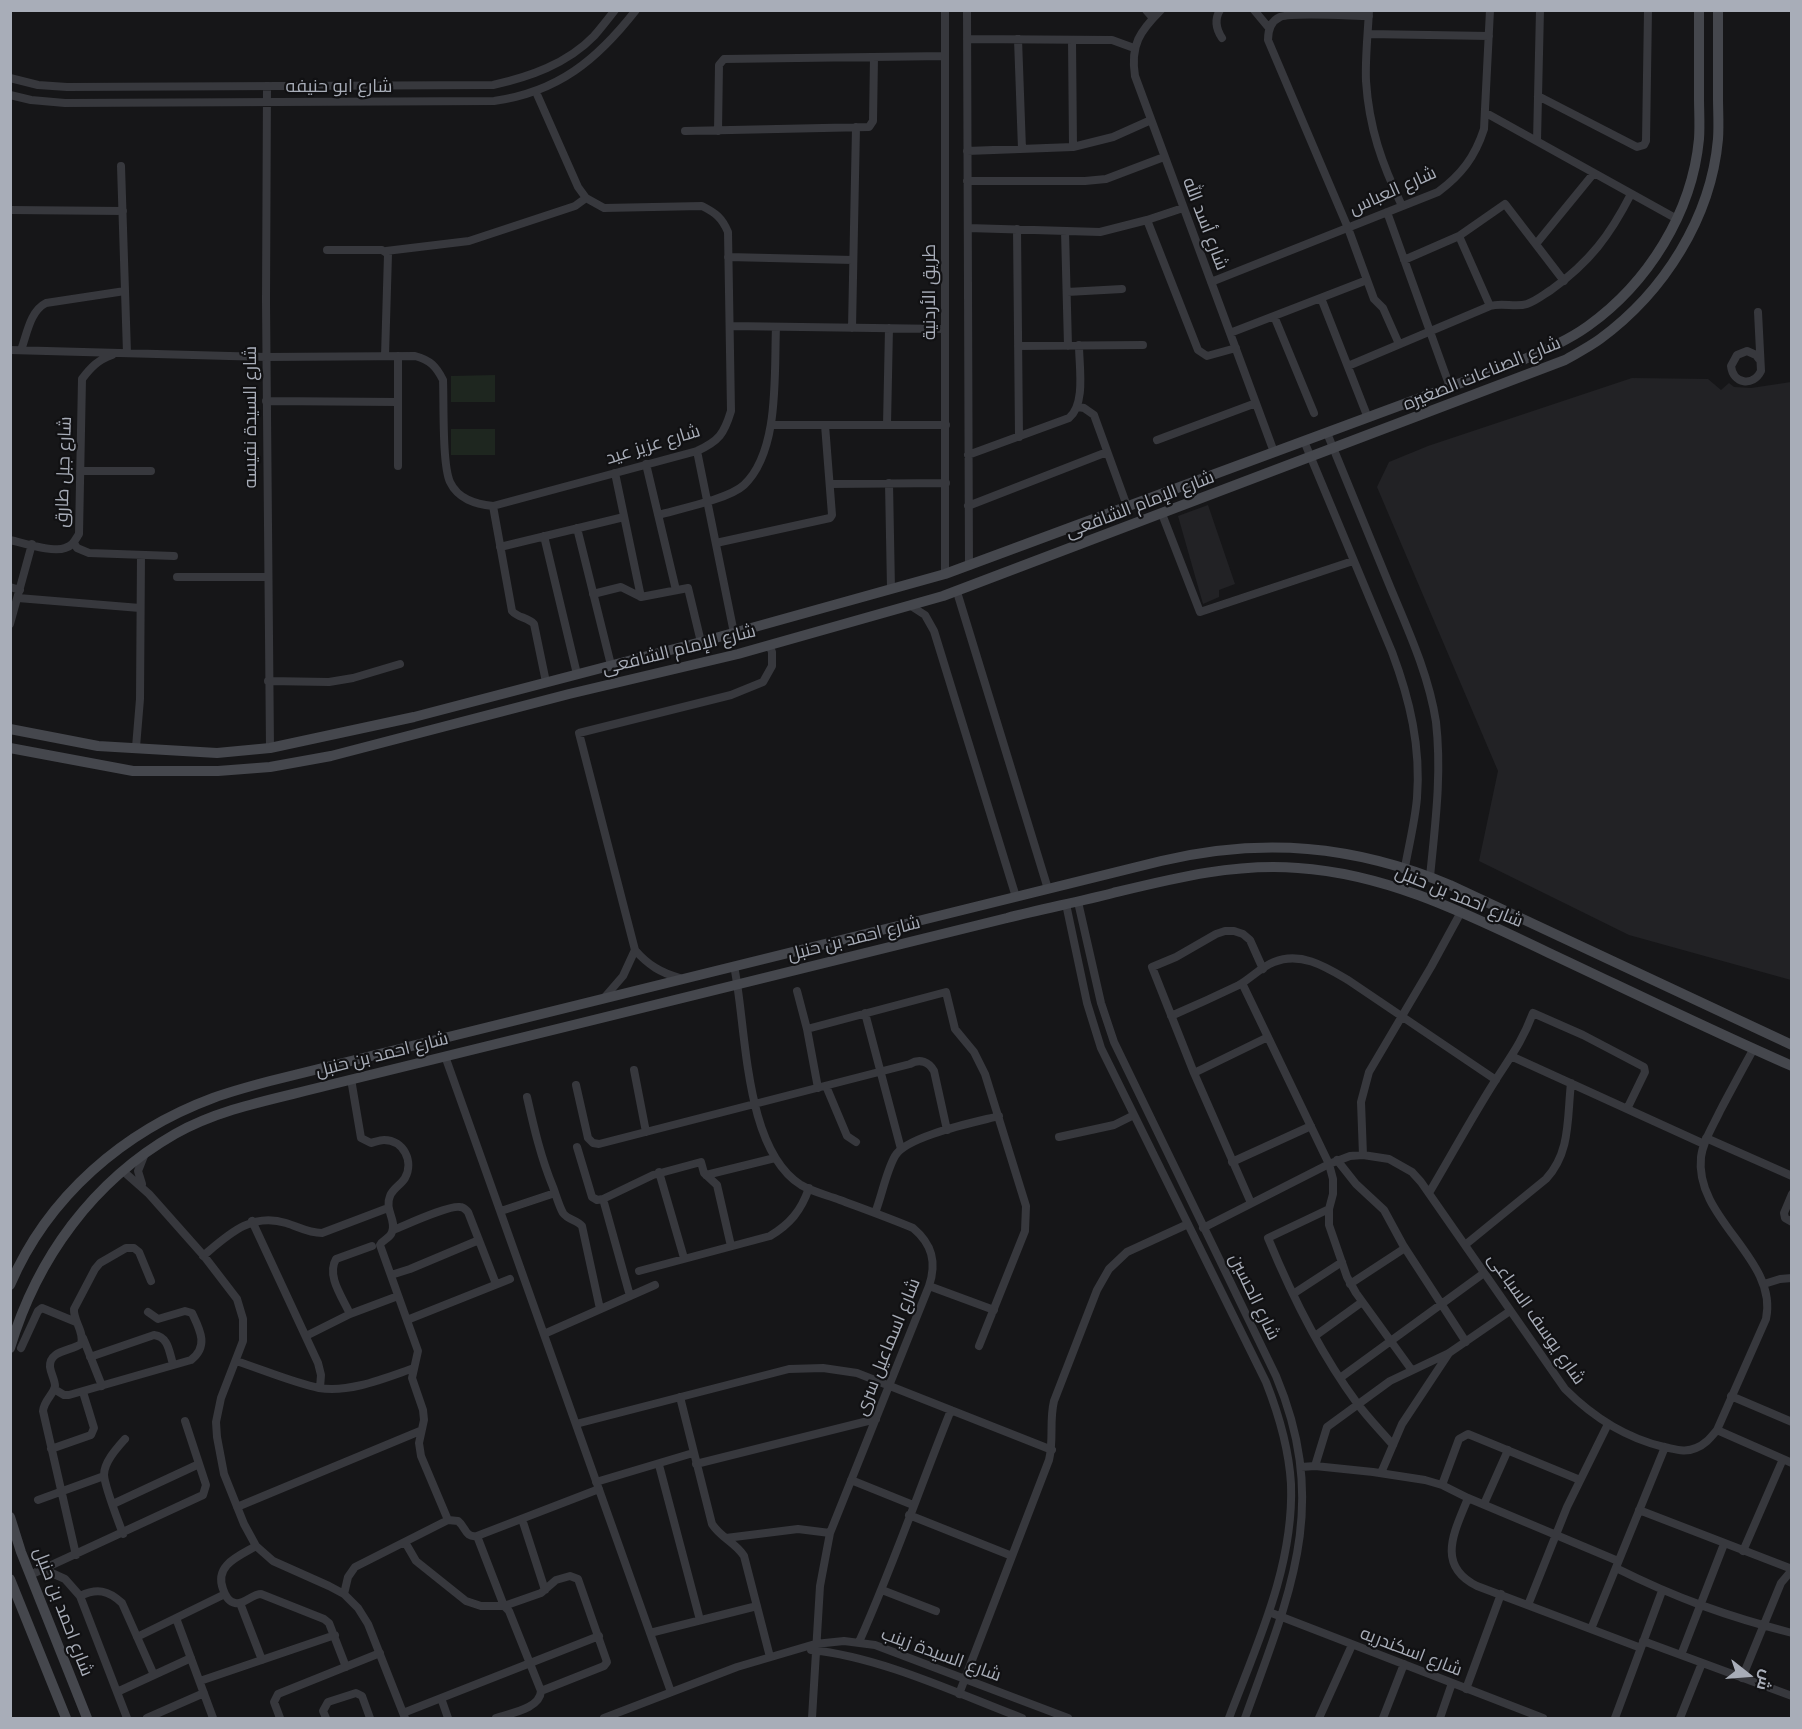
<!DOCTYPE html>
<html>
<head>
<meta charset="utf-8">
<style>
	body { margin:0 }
	#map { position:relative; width:1802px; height:1729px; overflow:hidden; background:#161618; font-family:"Noto Sans",Cairo,sans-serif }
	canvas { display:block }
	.frame { position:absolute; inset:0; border:12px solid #a8adb8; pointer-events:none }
	.north { position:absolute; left:1718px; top:1645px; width:60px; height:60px; -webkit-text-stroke:4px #111113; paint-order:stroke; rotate:107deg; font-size:16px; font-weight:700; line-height:24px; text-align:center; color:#a8adb8 }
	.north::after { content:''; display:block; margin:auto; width:21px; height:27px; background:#a8adb8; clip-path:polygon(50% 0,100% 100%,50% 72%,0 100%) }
</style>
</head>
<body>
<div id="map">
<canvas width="1802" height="1729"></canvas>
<div class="frame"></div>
<div class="north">ش</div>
</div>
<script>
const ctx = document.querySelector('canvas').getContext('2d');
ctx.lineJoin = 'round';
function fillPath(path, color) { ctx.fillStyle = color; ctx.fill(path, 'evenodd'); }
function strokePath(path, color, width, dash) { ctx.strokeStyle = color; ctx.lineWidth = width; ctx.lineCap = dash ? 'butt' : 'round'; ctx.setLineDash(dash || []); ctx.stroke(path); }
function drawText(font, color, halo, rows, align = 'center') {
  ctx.font = font + ' "Noto Sans",Cairo,sans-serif'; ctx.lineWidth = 4.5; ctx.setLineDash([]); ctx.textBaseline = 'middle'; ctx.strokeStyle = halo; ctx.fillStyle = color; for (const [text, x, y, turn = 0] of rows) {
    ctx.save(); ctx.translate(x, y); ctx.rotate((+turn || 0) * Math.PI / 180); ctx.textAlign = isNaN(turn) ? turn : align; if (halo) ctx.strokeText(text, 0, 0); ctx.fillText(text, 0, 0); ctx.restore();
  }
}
fillPath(new Path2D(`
	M1632,378L1708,379L1721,390L1729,383L1734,387L1751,388L1791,382V980L1629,935L1479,861L1498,771L1377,487L1389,462L1428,446Z
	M1208,505L1235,584L1219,590V597L1203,604L1178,516Z`), '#222225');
fillPath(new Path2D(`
	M495,375V402H451V376Z
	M451,429H495V455H451Z`), '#1e261f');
strokePath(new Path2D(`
	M945,10V574
	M967,10L969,566
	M1146,10L1153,18
	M1161,10C1140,31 1130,45 1135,76L1274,452
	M1220,10C1214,20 1216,29 1222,38
	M1254,10L1269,28
	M1369,10C1368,33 1365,58 1366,81C1369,128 1382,164 1402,206
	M1369,16C1352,16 1292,12 1280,17C1271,21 1268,30 1268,40L1348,228L1374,299L1383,308L1399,344
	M1368,34L1489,36
	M967,39L1112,40L1134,48
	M1018,39L1022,149
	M1072,40L1073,147
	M10,78L38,85L67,87L493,85C529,77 567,64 594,36C601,28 608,19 615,10
	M267,86L266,301L270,748
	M10,95L31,100L65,103L494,101C558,92 597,60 636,10
	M1538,96L1637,147L1644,145L1646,141L1648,10
	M1486,113L1677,219
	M685,131L869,127L873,121L874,57
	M718,131L719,65L724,59L945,56
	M1537,141L1540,10
	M967,151L1073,147L1113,137L1151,120
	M121,166L127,353
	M967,181H1085L1106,179L1164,157
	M10,210L123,211
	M1387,212L1450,387
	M1147,220L1198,350L1207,356L1236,348
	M968,228L1100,232L1147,220L1183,208
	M1017,229L1019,437
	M1065,231L1068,346
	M1459,236L1490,306
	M1536,244L1594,173
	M327,250H382L388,254L385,356
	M386,251L469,241L575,206L586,198
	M728,257L853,260
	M1404,260L1459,236L1505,204L1564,281
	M1211,282L1438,192C1461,175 1475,157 1484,129L1490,10
	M1067,292L1122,289
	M1321,298L1368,418
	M1758,312L1761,371C1753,387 1733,384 1731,366L1737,355L1747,351L1756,355L1759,359
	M1274,316L1314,413
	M730,326L945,329
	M852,328L856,127
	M1230,333L1367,280
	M1018,346L1143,345
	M10,350L266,357L415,356C430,360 436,366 443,380C444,403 442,464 450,482C458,499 475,504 493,506L697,451C719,441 724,434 731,411L728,232C722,218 716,213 702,206L604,208L586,198L578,187L536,92
	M21,350C27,334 30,311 46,303L125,291
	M398,356V466
	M1348,366L1490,306C1503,302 1515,308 1527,304C1536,301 1543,295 1551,290C1590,262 1610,235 1631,194
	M266,401L398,402
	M1078,407L1084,408L1094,415L1127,506
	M771,425H946
	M887,425L889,328
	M1327,433C1348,485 1370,537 1391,589C1409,632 1429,676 1436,722C1442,775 1435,825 1430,877
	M1157,440L1256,403
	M1304,441L1392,652C1410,700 1421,747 1417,798C1415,821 1409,845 1405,867
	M697,451L734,633
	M968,455L1069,418C1086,404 1079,366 1079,345
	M646,464L676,590
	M80,471H151
	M615,473L641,597
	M889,483L891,589
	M830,484L946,483
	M493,506L512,611C518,618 527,617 534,624L546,682
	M968,506L1107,452
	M1162,514L1200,612L1353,561
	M658,515C679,509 729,499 744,485C780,451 774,373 776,327
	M577,528L611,665
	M544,536L577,674
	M10,540C24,543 53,553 65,548C73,546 75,540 79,534L82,379C91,367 98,360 112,355
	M74,543L77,548L89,553L174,556
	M716,543L830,518L832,515L825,425
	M500,547L624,517
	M177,577H268
	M10,587L20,590
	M957,592L1048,889
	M593,594L621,587L641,597L688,588L701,642
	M18,598L140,608
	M911,606L925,615L934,631L1016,897
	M10,624L32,544
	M268,681L329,682L353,678L400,664
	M136,747L140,699L141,555
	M1078,902L1101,1003L1114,1042L1276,1376C1331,1507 1289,1595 1245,1718
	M1066,904L1087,1003L1101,1048L1266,1382C1279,1415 1289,1449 1291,1484C1294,1566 1257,1644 1229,1718
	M734,966C747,1027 743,1148 801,1185C813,1192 827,1195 840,1200C864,1209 889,1218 913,1228C932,1244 937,1262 929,1286L830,1533L820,1586L812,1718
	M680,978C661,973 648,965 635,950L579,733L731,695L763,682L772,666V652L769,645
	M1242,983L1329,1164L1333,1179V1194L1329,1209V1225L1347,1277L1356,1293L1411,1369
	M797,991L807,1029L818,1088
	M604,998L623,976L635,950
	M865,1013L901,1149
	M1171,1016C1194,1006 1216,996 1239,985C1251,978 1261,967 1274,962C1301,951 1326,967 1348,980L1496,1080
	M807,1029L946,992L955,1029L974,1052L985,1074L1026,1206L1025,1231L979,1346
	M445,1056L671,1692
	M1513,1057L1704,1144
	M634,1070L646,1132
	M1194,1073L1268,1037
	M351,1079L361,1138L371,1143C375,1142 380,1140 384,1140C404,1140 414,1162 405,1178C401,1185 393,1188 390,1196C384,1210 397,1220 392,1232C390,1239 383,1239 380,1245L418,1351L412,1378L423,1410L424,1420L419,1443L421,1456L448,1520
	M576,1085L588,1138L593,1143L599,1144L910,1064C920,1058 929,1062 934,1071L947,1130
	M826,1086L847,1136L856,1142
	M527,1097C534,1128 541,1158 553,1187C556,1195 559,1206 563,1213C568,1220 577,1220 582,1226L600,1309
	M1059,1137L1114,1125L1134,1115
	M1706,1138L1792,1176
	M577,1147L592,1197L597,1200L603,1199L653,1175L701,1162L704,1173L717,1185L731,1246
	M1363,1155L1361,1102L1369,1072L1431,967L1461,912
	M1337,1160L1356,1184L1384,1210L1403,1245L1466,1342
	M1232,1162L1311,1126
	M123,1171L149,1194L204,1256L237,1299L243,1319V1341L221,1398L216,1422L217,1437L224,1474L244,1524L256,1546L273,1561L329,1586L344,1594L358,1608L368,1624L405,1718
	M659,1172L684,1258
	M706,1175L775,1158
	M142,1184L138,1171L144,1156
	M1429,1193C1451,1156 1472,1117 1495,1081C1511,1056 1522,1042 1533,1013L1583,1035L1644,1067L1645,1072L1627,1109
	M1792,1194L1784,1213L1785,1218L1792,1222
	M603,1199L630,1296
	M1251,1203L1194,1073L1152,967L1176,957L1216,934L1225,931H1234L1243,934L1250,940L1263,969
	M1329,1209L1268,1238C1292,1296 1320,1353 1357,1403C1368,1418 1381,1431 1393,1445
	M501,1211L555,1193
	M875,1213C882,1195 886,1172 895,1156C906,1136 976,1122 999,1116
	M252,1221L318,1363L321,1375L320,1388
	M1203,1228L1329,1164L1350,1156L1363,1155L1389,1159L1412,1172L1421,1182L1565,1389C1593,1417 1626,1438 1664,1447C1675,1449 1685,1453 1696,1448C1706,1444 1711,1437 1717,1430L1766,1319C1779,1259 1694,1219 1701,1157C1703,1141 1713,1126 1720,1111C1731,1090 1742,1070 1753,1050
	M393,1230C406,1225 449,1205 460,1207C464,1207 465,1209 468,1212L496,1284
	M1465,1245L1546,1179C1571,1152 1567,1118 1571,1083
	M203,1256C228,1235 251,1212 286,1223C299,1227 308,1233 322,1233L388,1208
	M639,1271L770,1236C790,1224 801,1211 809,1188
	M391,1275L410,1269L479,1240
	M1350,1284L1405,1248
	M1764,1284L1780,1279L1792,1278
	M929,1286L994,1310
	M1293,1294L1342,1262
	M350,1314C343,1298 326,1276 336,1259L372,1246
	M407,1320L510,1279
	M544,1334L655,1285
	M306,1336L350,1314L398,1296
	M1315,1336L1362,1302
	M83,1338L102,1386
	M21,1348L38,1311L42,1308L76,1322
	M90,1357L154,1335C169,1337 169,1352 173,1364
	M236,1361C261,1369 294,1383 319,1388C350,1393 385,1378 414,1368
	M1340,1378L1484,1273
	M54,1389L64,1395H69L191,1360C209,1346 200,1330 192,1313L185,1311L158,1319L148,1312
	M1731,1396L1792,1422
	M680,1397L712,1524C721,1538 735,1542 744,1556L770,1657
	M576,1424L789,1369L823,1368L857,1373L1052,1450
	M1717,1430L1792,1463
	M51,1449L91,1435L94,1428L83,1392
	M696,1464L876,1419
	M659,1465L700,1620
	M1315,1466L1327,1427L1390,1381L1449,1353L1510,1311
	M1301,1467L1315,1466L1373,1472L1425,1480L1442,1485L1468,1498L1618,1561
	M1381,1473L1402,1424L1449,1353
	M851,1480L913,1505
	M596,1482L693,1453
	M1442,1485L1459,1439L1468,1434L1580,1480
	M1468,1498C1455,1531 1435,1565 1477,1586L1641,1648
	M38,1500L104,1476
	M113,1504L199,1464
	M1484,1504L1508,1450
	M237,1507L420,1431
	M1639,1510L1792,1569
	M909,1515L1012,1556
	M522,1519L545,1590
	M123,1534C118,1520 105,1488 104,1475C104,1462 117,1448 125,1439
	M477,1536L504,1606L509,1611L541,1691C540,1709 510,1713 496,1718
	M726,1538L798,1529L830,1533
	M405,1542L416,1561L466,1601L481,1606H504L541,1593L556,1580L570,1576L578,1579L607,1662L604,1666L541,1691
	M256,1546C239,1556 214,1565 223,1589C225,1595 229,1602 235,1603C244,1605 252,1594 261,1594L324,1619L329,1623L346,1667
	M1743,1551L1783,1459
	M76,1555L43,1411C44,1400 54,1394 55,1386C55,1380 51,1374 50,1367C49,1350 71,1351 81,1344C85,1332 73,1321 74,1309L95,1269L100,1263L126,1248H134L139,1252L151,1281
	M1616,1568C1676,1598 1726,1616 1792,1633
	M45,1570L65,1579L80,1596L127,1718
	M30,1575L203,1495L206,1485L185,1421
	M882,1590L936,1611
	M344,1594L348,1577L355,1567L448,1520L458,1521C466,1527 465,1538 477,1536L599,1489
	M80,1596C97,1588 108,1590 122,1603L154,1675
	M240,1603L262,1660
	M1528,1605L1567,1507L1608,1424
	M1269,1612L1543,1718
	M176,1618L213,1718
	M1591,1629L1665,1447
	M650,1633L757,1606
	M137,1637L225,1594
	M1643,1641L1792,1696
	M859,1642C893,1566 920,1487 951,1410
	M811,1650C881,1657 956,1693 1022,1718
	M1681,1655L1724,1544
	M1742,1678L1781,1583L1792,1570
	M200,1681L335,1635
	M1466,1689L1501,1594
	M117,1692L191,1658
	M959,1694L1049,1460C1054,1440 1049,1421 1054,1401L1097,1290L1109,1269L1127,1252L1188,1224
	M441,1698L448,1718
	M403,1713L599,1636
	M147,1718L204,1693
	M280,1718L274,1702L278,1694L380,1653
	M326,1718L323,1711L328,1702L356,1693L362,1696L370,1718
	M604,1718L737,1667L815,1644L844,1641L875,1645L1068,1718
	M1319,1718L1352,1645
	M1383,1718L1404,1664
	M1440,1718L1452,1683
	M1615,1718L1662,1591
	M1680,1718L1702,1663`), '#37383d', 8);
strokePath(new Path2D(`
	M10,729L98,746L217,753L270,748L414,717L701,642L945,574L1520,361C1543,351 1567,341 1588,326C1648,283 1692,213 1699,139C1700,125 1699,111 1699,97C1699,68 1699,39 1699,10
	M10,748L133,771H218L270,767L331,756L569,694L738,654L943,596L1565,360C1577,353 1589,347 1600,339C1664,292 1711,218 1718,139C1719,125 1718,111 1718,98C1718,69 1718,40 1718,10
	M10,1285C48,1196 124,1131 213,1098C232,1091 251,1086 270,1081L1161,861C1263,837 1354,845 1450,885L1792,1045
	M10,1348C37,1258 93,1181 175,1134C221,1108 275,1099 325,1086C405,1066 485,1046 565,1027C713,990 860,954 1007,918C1042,909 1078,902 1113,893C1175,878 1235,863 1298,868C1389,874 1469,915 1549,953C1630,991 1710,1030 1792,1066
	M10,1517L21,1552L87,1718
	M10,1579L66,1718`), '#45474d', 10);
drawText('18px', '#a8adb8', '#111113', [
	["شارع ابو حنيفه",339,87],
	["شارع العباس",1393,191,-24],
	["شارع أسد الله",1205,224,69],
	["طريق الأردنية",930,292,-90],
	["شارع الصناعات الصغيره",1482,374,-22],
	["شارع السيدة نفيسه",251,417,-90],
	["شارع عزيز عيد",653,445,-17],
	["شارع جبل طارق",64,472,-88],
	["شارع الإمام الشافعى",1140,505,-21],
	["شارع الإمام الشافعى",679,650,-14],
	["شارع احمد بن حنبل",1459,897,22],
	["شارع احمد بن حنبل",854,939,-14],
	["شارع احمد بن حنبل",382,1055,-14],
	["شارع الحسين",1254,1297,64],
	["شارع يوسف السباعى",1536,1319,55],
	["شارع اسماعيل سرى",888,1347,-68],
	["شارع احمد بن حنبل",63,1612,69],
	["شارع اسكندريه",1411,1652,21],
	["شارع السيدة زينب",941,1655,20]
]);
</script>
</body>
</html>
